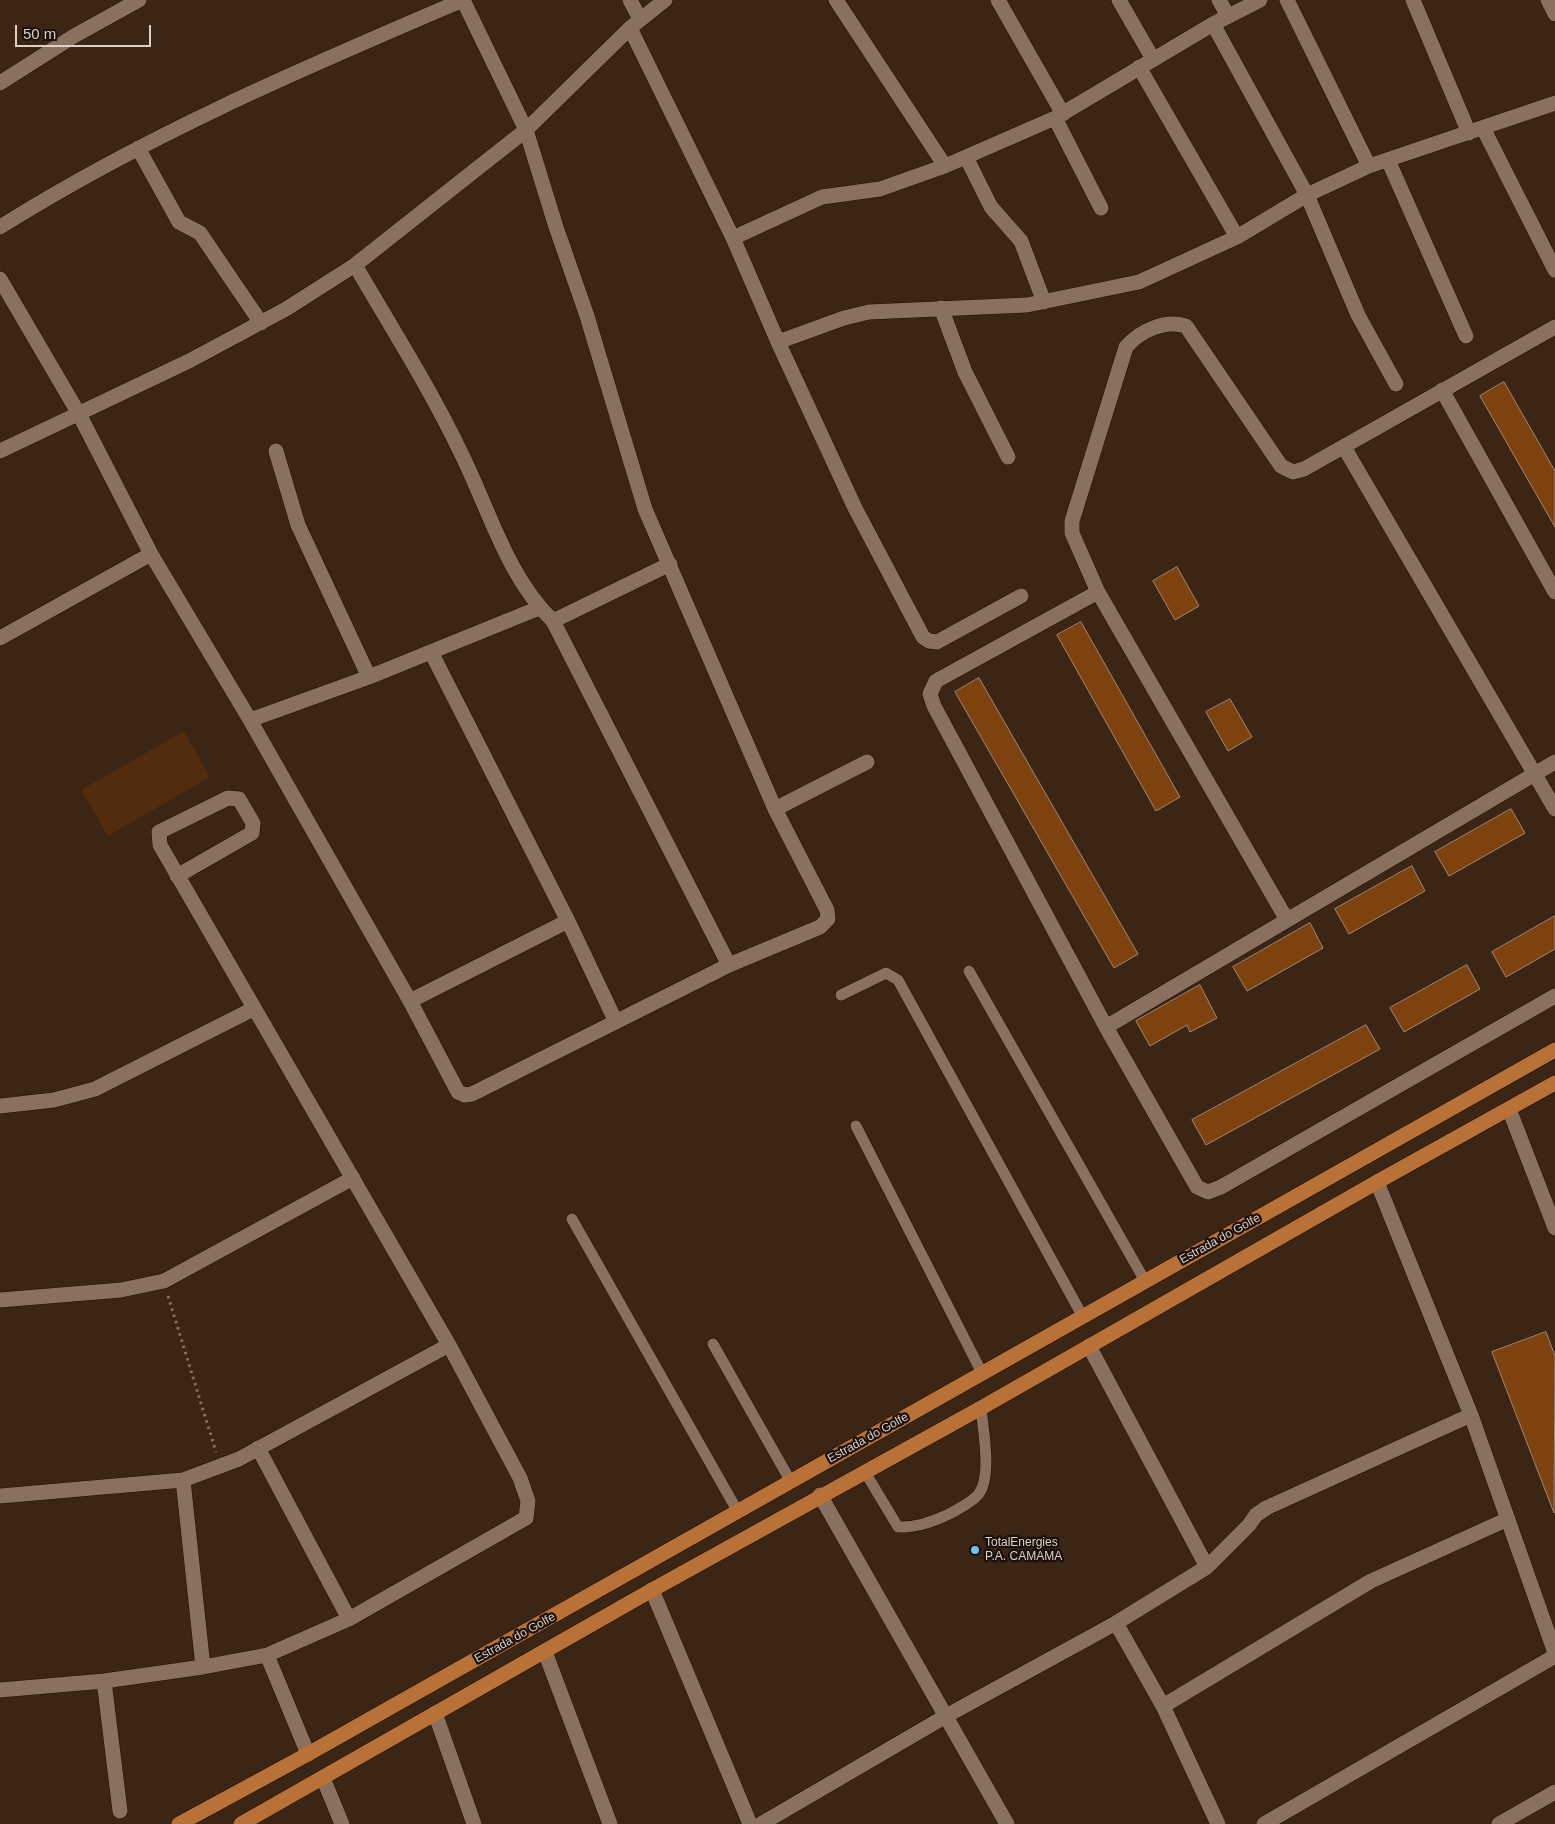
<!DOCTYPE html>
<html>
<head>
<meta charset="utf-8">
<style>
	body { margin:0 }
	#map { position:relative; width:1555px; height:1824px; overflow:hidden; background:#3b2515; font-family:Arial,sans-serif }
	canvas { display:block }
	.scale { position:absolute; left:15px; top:25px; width:136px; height:22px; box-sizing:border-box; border:2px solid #dfd0c6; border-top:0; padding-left:6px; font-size:15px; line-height:18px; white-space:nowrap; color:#dfd0c6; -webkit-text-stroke:4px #1b110a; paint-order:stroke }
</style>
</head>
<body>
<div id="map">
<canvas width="1555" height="1824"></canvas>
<div class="scale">50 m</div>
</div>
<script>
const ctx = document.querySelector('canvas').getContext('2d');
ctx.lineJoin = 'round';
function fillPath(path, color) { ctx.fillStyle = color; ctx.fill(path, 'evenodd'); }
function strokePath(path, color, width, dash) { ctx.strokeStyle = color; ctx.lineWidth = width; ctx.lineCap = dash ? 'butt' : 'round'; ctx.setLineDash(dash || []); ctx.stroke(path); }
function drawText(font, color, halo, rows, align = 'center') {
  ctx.font = font + ' Arial,sans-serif'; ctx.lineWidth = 4.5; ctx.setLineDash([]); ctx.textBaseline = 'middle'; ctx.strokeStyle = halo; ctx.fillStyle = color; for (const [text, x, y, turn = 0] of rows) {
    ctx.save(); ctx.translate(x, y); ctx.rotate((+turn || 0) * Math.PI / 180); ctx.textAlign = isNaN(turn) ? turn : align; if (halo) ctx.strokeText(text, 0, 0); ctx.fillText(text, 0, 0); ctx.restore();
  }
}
fillPath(new Path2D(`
	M184,731L210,777L108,836L81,790Z`), '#522c0c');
const building = new Path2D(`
	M1504,382L1555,471V527L1480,396Z
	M1177,567L1199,606L1175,620L1153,581Z
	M1081,622L1180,797L1156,811L1057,635Z
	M979,678L1138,954L1114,968L955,692Z
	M1230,699L1252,737L1228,751L1206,712Z
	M1511,809L1525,833L1449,876L1435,852Z
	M1412,866L1425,891L1349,934L1335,909Z
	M1555,916V949L1506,977L1492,952Z
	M1310,923L1323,948L1247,991L1233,967Z
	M1467,965L1480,989L1404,1032L1390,1008Z
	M1200,985L1217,1018L1190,1032L1187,1025L1150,1046L1136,1021Z
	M1366,1025L1380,1049L1206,1145L1192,1120Z
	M1546,1332L1555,1356L1554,1513L1492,1352Z`);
fillPath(building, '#7d420d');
strokePath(building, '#a48977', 1);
const service = new Path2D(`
	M969,971L1145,1281
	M841,995L886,973L898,980L1083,1317
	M856,1126L982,1373
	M572,1219L738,1512
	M713,1344L791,1482
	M865,1472L898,1527C915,1528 932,1522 947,1515C957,1510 969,1504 977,1496C993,1479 983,1430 981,1408`);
const minor = new Path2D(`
	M630,0L640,19
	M836,0L945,166L1055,118L1213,24L1260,0
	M998,0L1063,114
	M1119,0L1153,59
	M1219,0L1228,16
	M1287,0L1369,166
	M1413,0L1469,133
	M1548,0L1555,14
	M1213,24L1307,195L1358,315L1396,384
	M630,28L733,238L778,342L855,508L923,637L929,641L937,642L1021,596
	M1139,67L1237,237
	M0,83L74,36L139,0
	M1055,118L1101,208
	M1483,128L1555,270
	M138,148L179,222L200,233L261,323
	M966,157L991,207L1021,241L1044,302
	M1388,160L1466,336
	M0,227C148,134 304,68 463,0
	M733,238L822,197L880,189L945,166
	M355,265C391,327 430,388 461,453C489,509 507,577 553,621L729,965
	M0,279L79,414L151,554L250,720L410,1001L458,1092L465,1095L472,1094L729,965L820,927L828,919L827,910L775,809L645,509L587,316L556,227L526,130L463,0
	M941,308L965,372L1008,457
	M778,342L844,318L869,312L1027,305L1139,282L1237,237L1307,195L1369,166L1555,103
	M1442,390L1555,592
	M1344,447L1555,809
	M0,451L189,361L286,309L355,265L526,130L630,28L665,0
	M276,451L298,525L369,677
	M1098,592L936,681L930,694L934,706L1106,1027L1197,1187L1208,1192L1221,1187L1555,996
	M553,621L670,564
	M0,638L151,554
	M431,652L568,921L616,1022
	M250,720L369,677L539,608
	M775,809L867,762
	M1287,920L1098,592L1072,533V521L1126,347C1140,331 1165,319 1186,326L1281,466L1293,472L1304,469L1555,327
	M410,1001L568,921
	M1106,1027L1555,762
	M0,1106L54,1100L95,1089L253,1009
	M1509,1109L1555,1228
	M1377,1182L1471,1415L1555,1653
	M0,1300L121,1290L164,1281L353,1178
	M1089,1346L1207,1567
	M258,1448L349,1619
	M183,1480L203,1667
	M820,1495L1007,1824
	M0,1496L183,1480L239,1459L449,1345
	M652,1590L750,1824
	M1116,1623L1163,1706L1218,1824
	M545,1652L610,1824
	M267,1655L308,1754
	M104,1681L120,1811
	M0,1690L104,1681L203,1667L267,1655L349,1619L526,1518L528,1501L520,1478L449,1345L160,845L159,832L228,798L239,799L253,823L252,833L177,876
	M1163,1706L1371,1581L1508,1519
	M435,1713L474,1824
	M323,1778L342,1824
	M761,1824L946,1716L1116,1623L1207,1567L1249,1525L1256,1515L1266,1508L1471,1415
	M1264,1824L1555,1656
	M1499,1824L1555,1792`);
const trunk = new Path2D(`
	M179,1824L308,1754L1555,1050
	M241,1824L652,1590L981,1408L1377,1182L1555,1083`);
strokePath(service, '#210d01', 12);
strokePath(minor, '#210d01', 16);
strokePath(trunk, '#210d01', 16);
strokePath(new Path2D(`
	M168,1296L216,1452`), '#847163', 3, [2.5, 4]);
strokePath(service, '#8a705e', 11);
strokePath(minor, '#8a705e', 15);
strokePath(trunk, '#b87137', 15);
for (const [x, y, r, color] of [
	[975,1550,5,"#6ec2f3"]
]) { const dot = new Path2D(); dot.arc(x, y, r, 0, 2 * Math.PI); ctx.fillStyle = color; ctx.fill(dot); strokePath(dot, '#1b110a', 2); }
drawText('12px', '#dfd0c6', '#1b110a', [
	["Estrada do Golfe",1220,1239,-29],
	["Estrada do Golfe",868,1438,-29],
	["Estrada do Golfe",515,1638,-29]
]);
drawText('12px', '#dfd0c6', '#1b110a', [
	["TotalEnergies",985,1543],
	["P.A. CAMAMA",985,1557]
], 'left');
</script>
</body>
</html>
